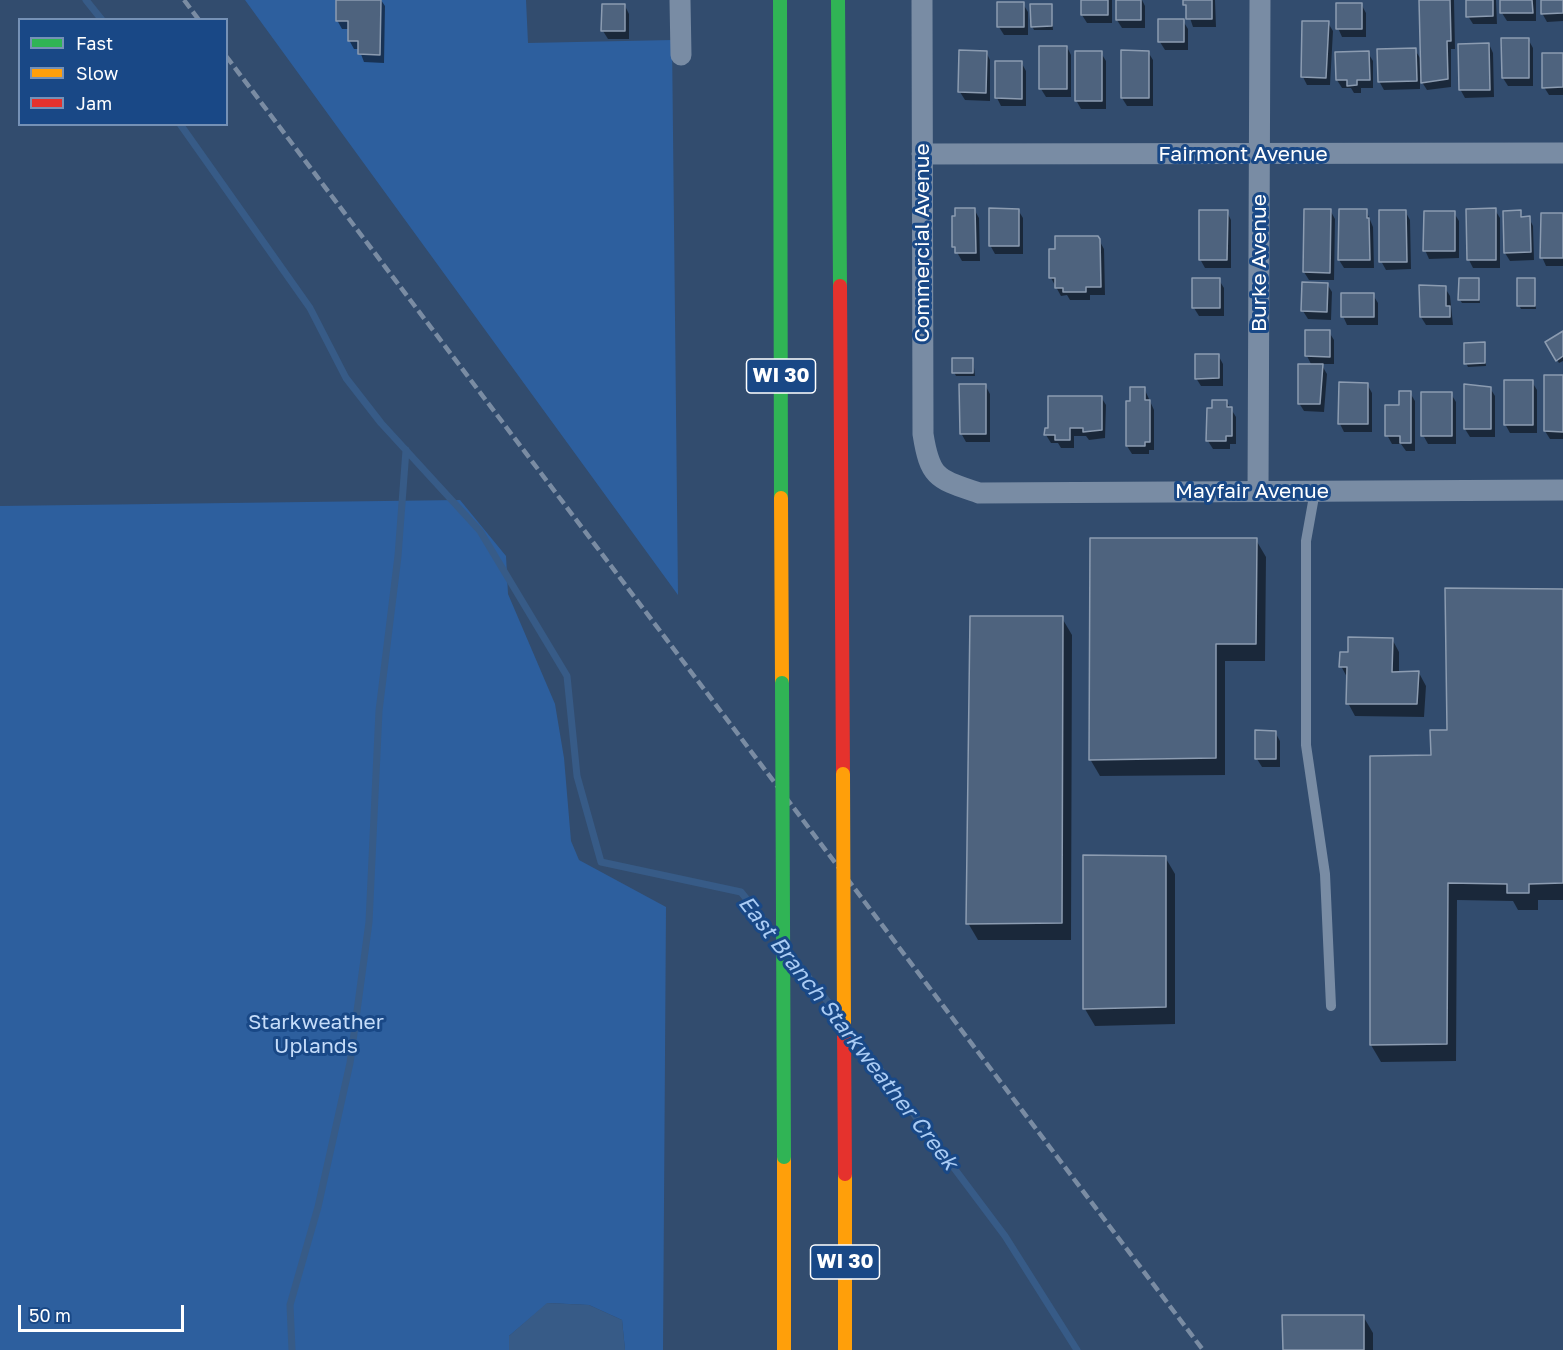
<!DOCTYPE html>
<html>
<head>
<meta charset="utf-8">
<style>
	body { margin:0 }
	#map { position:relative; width:1563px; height:1350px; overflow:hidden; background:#324c6e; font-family:"Golos Text",sans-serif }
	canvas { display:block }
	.legend { position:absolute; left:18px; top:18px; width:210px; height:108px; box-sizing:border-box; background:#194886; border:2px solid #7591b6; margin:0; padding:8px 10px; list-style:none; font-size:18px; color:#fff }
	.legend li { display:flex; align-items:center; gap:12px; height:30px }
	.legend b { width:30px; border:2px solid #7591b6 }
	.scale { position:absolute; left:18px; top:1305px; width:166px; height:27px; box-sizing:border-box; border:3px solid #fff; border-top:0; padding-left:8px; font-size:18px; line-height:21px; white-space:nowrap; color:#fff; -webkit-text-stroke:4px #194886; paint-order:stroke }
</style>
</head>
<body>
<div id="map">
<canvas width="1563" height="1350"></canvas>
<ul class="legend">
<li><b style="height:8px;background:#30b455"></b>Fast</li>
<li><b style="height:8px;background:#ff9f0a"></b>Slow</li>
<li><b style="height:8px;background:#e5322d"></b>Jam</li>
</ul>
<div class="scale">50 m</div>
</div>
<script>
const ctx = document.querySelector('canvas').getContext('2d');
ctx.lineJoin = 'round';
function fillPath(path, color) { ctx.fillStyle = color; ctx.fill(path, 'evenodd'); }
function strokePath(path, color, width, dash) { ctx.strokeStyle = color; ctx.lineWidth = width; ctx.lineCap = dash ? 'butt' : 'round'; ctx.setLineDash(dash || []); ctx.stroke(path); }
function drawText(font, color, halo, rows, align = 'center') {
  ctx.font = font + ' "Golos Text",sans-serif'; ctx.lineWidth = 6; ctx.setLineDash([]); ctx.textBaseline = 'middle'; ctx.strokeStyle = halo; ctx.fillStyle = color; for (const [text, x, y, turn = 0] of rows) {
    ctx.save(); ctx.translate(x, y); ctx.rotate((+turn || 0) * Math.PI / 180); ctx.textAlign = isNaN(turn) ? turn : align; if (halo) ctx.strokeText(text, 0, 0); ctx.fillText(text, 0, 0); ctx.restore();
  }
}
fillPath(new Path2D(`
	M245,0H526L528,43L672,40L678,595Z
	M460,500L506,556L508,594L555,704L564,758L571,841L579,860L666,907L663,1350H625L622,1320L589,1305L548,1303L509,1336V1350H0V506Z`), '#2d5f9e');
fillPath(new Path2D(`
	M547,1303L589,1305L622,1320L625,1350H509V1336Z`), '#375b87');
fillPath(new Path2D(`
	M337,0H381L385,6L384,63L364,62L359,49H354L349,40V29H342L337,20Z
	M1082,0H1112V23H1087L1082,15Z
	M1118,0H1142L1145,6V28H1122L1117,20Z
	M1184,0H1215L1216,27H1193Z
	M1421,0H1454L1455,49H1451V87L1427,90L1420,79V89L1384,90L1379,81L1415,50L1422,61Z
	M1468,0H1496L1497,24H1473L1468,16Z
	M1502,0H1536V21H1507L1502,13Z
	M1542,0H1563V21L1547,22L1542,13Z
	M1023,4L1028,12V35H1004L999,27Z
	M1361,4L1366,13V37H1342L1338,28Z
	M1051,5L1053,30H1034L1032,26Z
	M625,6L629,14V39H608L603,31Z
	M1183,21L1188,29V50H1165L1160,42Z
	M1328,23L1333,31L1330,85H1307L1303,77Z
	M1528,39L1533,48V86H1508L1503,78Z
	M1489,44L1493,53L1494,97L1465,98L1460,89Z
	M1067,47L1071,55V97H1046L1041,89Z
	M986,52L990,60V101L965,100L960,92Z
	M1148,52L1153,60V106H1127L1122,98Z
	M1101,53L1106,61V109H1081L1076,100Z
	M1368,53L1373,61V88H1361V93H1354L1351,88H1342L1337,80Z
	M1563,54V95H1549L1544,87Z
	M1021,62L1026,71V106H1001L997,98Z
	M974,209L979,218L980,261H962L954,247V217Z
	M1018,210L1023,218V254H995L990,245Z
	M1330,210L1335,219L1334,280H1309L1304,272Z
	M1366,210L1373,227L1374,268H1344L1339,260Z
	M1495,210L1500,218V268H1473L1469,260Z
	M1405,211L1410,220L1411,269L1386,270L1381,261Z
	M1227,212L1231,220V268H1205L1200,259Z
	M1520,212L1523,218H1529L1533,226L1534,260L1510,261L1505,253Z
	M1454,213L1459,221V258L1429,259L1425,250Z
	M1563,214V266H1546L1542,257Z
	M1099,240L1104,249L1105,295H1090V300H1070L1067,295L1061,296L1051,278L1057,251Z
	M1534,279L1536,309H1521L1519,305Z
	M1219,280L1224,288V316H1199L1194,308Z
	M1478,280L1480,303H1462L1460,300Z
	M1327,284L1332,292L1331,320L1308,319L1303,311Z
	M1445,288L1450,296L1453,325H1426L1421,317Z
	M1373,295L1378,303V325H1347L1343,316Z
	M1329,332L1334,340V364H1321L1327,374L1324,412L1304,411L1299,403L1312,366L1307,356Z
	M1563,333V361L1559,363L1547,343Z
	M1484,344L1486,366L1468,367L1466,363Z
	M1218,355L1223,364V386H1201L1196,378Z
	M973,359L975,376H956L954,372Z
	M1545,376H1563V439H1550L1545,431Z
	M1532,382L1537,390V433H1510L1505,424Z
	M1367,384L1372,393V432H1344L1340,424Z
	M985,385L990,394V442H966L961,433Z
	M1144,388L1154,410V450H1149V454H1132L1127,446L1132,403Z
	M1490,388L1495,396V437H1470L1465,429Z
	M1410,393L1415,401V451H1406L1401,444H1392L1387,435Z
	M1451,394L1456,402V444H1428L1423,435Z
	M1101,397L1106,405L1105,438L1089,440L1086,436H1074V448H1061L1058,443H1051L1046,435Z
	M1226,401L1236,417V444H1230V449H1213L1208,441V410H1213Z
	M1256,540L1266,557L1265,661H1225V775L1100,776L1090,759Z
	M1563,590V900H1538V910H1518L1513,901L1457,900L1456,1061L1381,1062L1371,1045L1432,757L1448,731Z
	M1062,618L1072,635L1071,940H978L968,923Z
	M1392,639L1399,652V673H1419L1426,686L1424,717L1355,716L1348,703V679L1341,666L1349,653Z
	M1275,732L1280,741V767H1262L1257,759Z
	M1165,857L1175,874V1024L1095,1026L1085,1009Z
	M1363,1316L1373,1333V1350H1284Z`), '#0007');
strokePath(new Path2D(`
	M86,0L102,20
	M180,124L310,308L346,378L381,423L480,531L567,676L577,776L601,862L741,892L772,931
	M794,959L832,1007
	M855,1036L1005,1236L1077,1350
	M292,1350L290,1305L318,1207L350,1063L369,922L379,711L398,556L406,450`), '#375b87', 7);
const building = new Path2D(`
	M336,0H381L380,55L358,54V41H348V21H336Z
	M1081,0H1108V15H1081Z
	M1116,0H1141V20H1116Z
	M1183,0H1212V19H1186V5H1183Z
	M1419,0H1450L1451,41H1447L1448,79L1421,83Z
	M1466,0H1493V16L1466,17Z
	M1500,0H1532L1533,13H1500Z
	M1541,0H1563V13L1541,14Z
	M997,2H1024V27H997Z
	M1336,3H1362V29H1336Z
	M602,4H625V31H601Z
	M1030,4H1052V26L1031,27Z
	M1158,19H1184V42H1158Z
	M1302,21H1329L1326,78L1301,77Z
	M1501,38H1529V78H1502Z
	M1489,43L1490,90H1459L1458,44Z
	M1039,46H1067V89H1039Z
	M1416,48L1417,81L1378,82L1377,49Z
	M959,50L987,51L986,93L958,92Z
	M1121,50L1149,51V98H1121Z
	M1075,51H1102V101H1075Z
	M1369,51L1370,80H1357V85L1347,86V80H1336L1335,52Z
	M1542,53H1563V87L1542,88Z
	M995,61H1022V99L995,98Z
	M955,208H975L976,253H955V247H952V216H955Z
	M989,208L1019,209V246H989Z
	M1496,208V260H1467L1466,209Z
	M1304,209H1331L1330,273L1303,272Z
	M1339,209H1367V218H1369L1370,260H1338Z
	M1199,210H1228L1227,260H1199Z
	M1379,210H1406L1407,262H1379Z
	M1521,210V217L1530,216L1531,252L1504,253L1503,211Z
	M1424,211H1455V251H1423Z
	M1541,213H1563V258H1540Z
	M1055,236H1098L1100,239L1101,287H1086V292H1063V288H1055V278H1049V249H1055Z
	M1192,278H1220V308H1192Z
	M1459,278H1479V300H1458Z
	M1517,278H1535V306H1517Z
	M1302,282L1328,283L1327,312L1301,311Z
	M1419,285L1446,286V306H1450V317H1420Z
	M1341,293H1374V317H1341Z
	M1305,330H1330V357L1305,356Z
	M1563,331V356L1556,361L1545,342Z
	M1485,342V363L1464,364V343Z
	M1195,354H1219V378L1195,379Z
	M952,358H973V373H952Z
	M1298,364H1323L1320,404H1298Z
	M1544,375H1563V432L1544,431Z
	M1504,380H1533V425H1504Z
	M1339,382L1368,383V424H1338Z
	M959,384H986V434H960Z
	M1464,384L1491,387V429H1464Z
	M1130,387H1145V400H1150V442H1145V446H1126V401H1130Z
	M1399,391H1411V443H1400V436H1385V405H1399Z
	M1421,392H1452V436H1421Z
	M1048,396H1102V430L1083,432V428H1070V440H1055V435H1044L1045,428H1048Z
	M1212,400H1227V407H1232V436H1226V441H1206L1207,408H1212Z
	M1090,538H1257L1256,644H1216V758L1089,760Z
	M1445,588L1563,589V883L1529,884V893H1507V884L1448,883L1447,1044L1370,1045V756L1431,755L1430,730H1447Z
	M970,616H1063L1062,923L966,924Z
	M1348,637L1393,638L1392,672L1419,671L1417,704H1346L1347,667H1339L1340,652H1348Z
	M1255,730L1276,731V759H1255Z
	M1083,855L1166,856V1007L1083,1009Z
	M1282,1315H1364V1350H1283Z`);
fillPath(building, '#4e637e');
strokePath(building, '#8c9cb1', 1.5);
strokePath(new Path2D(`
	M1315,491L1306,541V745L1325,874L1331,1006`), '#798ca4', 10);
strokePath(new Path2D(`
	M680,0L681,55
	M922,0L923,434C930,479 938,479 979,493L1563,490
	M922,154L1563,153
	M1258,491L1260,0`), '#798ca4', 21);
strokePath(new Path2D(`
	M780,0L781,498
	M838,0L840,286`), '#30b455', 14);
strokePath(new Path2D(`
	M781,498L782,683
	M784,1157V1350
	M845,1174V1350`), '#ff9f0a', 14);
strokePath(new Path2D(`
	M840,286L843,774`), '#e5322d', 14);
strokePath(new Path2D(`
	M184,0L199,20
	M226,56L1203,1350`), '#7a8ca3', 4.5, [10, 4.5]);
strokePath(new Path2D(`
	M782,683L784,1157`), '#30b455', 14);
strokePath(new Path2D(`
	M843,774L844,1029`), '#ff9f0a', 14);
strokePath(new Path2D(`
	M844,1029L845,1174`), '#e5322d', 14);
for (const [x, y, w] of [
	[781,376,69],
	[845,1262,69]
]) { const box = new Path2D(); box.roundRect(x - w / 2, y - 17, w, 34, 4.5); ctx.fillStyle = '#194886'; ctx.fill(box); strokePath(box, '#fff', 1.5); }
drawText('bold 20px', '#fff', null, [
	["WI 30",781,376],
	["WI 30",845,1262]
]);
drawText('21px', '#fff', '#194886', [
	["Fairmont Avenue",1243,154],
	["Commercial Avenue",922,243,-90],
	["Burke Avenue",1259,263,-90],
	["Mayfair Avenue",1252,491]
]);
drawText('21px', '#c5dcf9', '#194886', [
	["Starkweather",316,1022],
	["Uplands",316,1046]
]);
drawText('italic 22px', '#abccf4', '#194886', [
	["East Branch Starkweather Creek",848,1033,52]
]);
</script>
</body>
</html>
